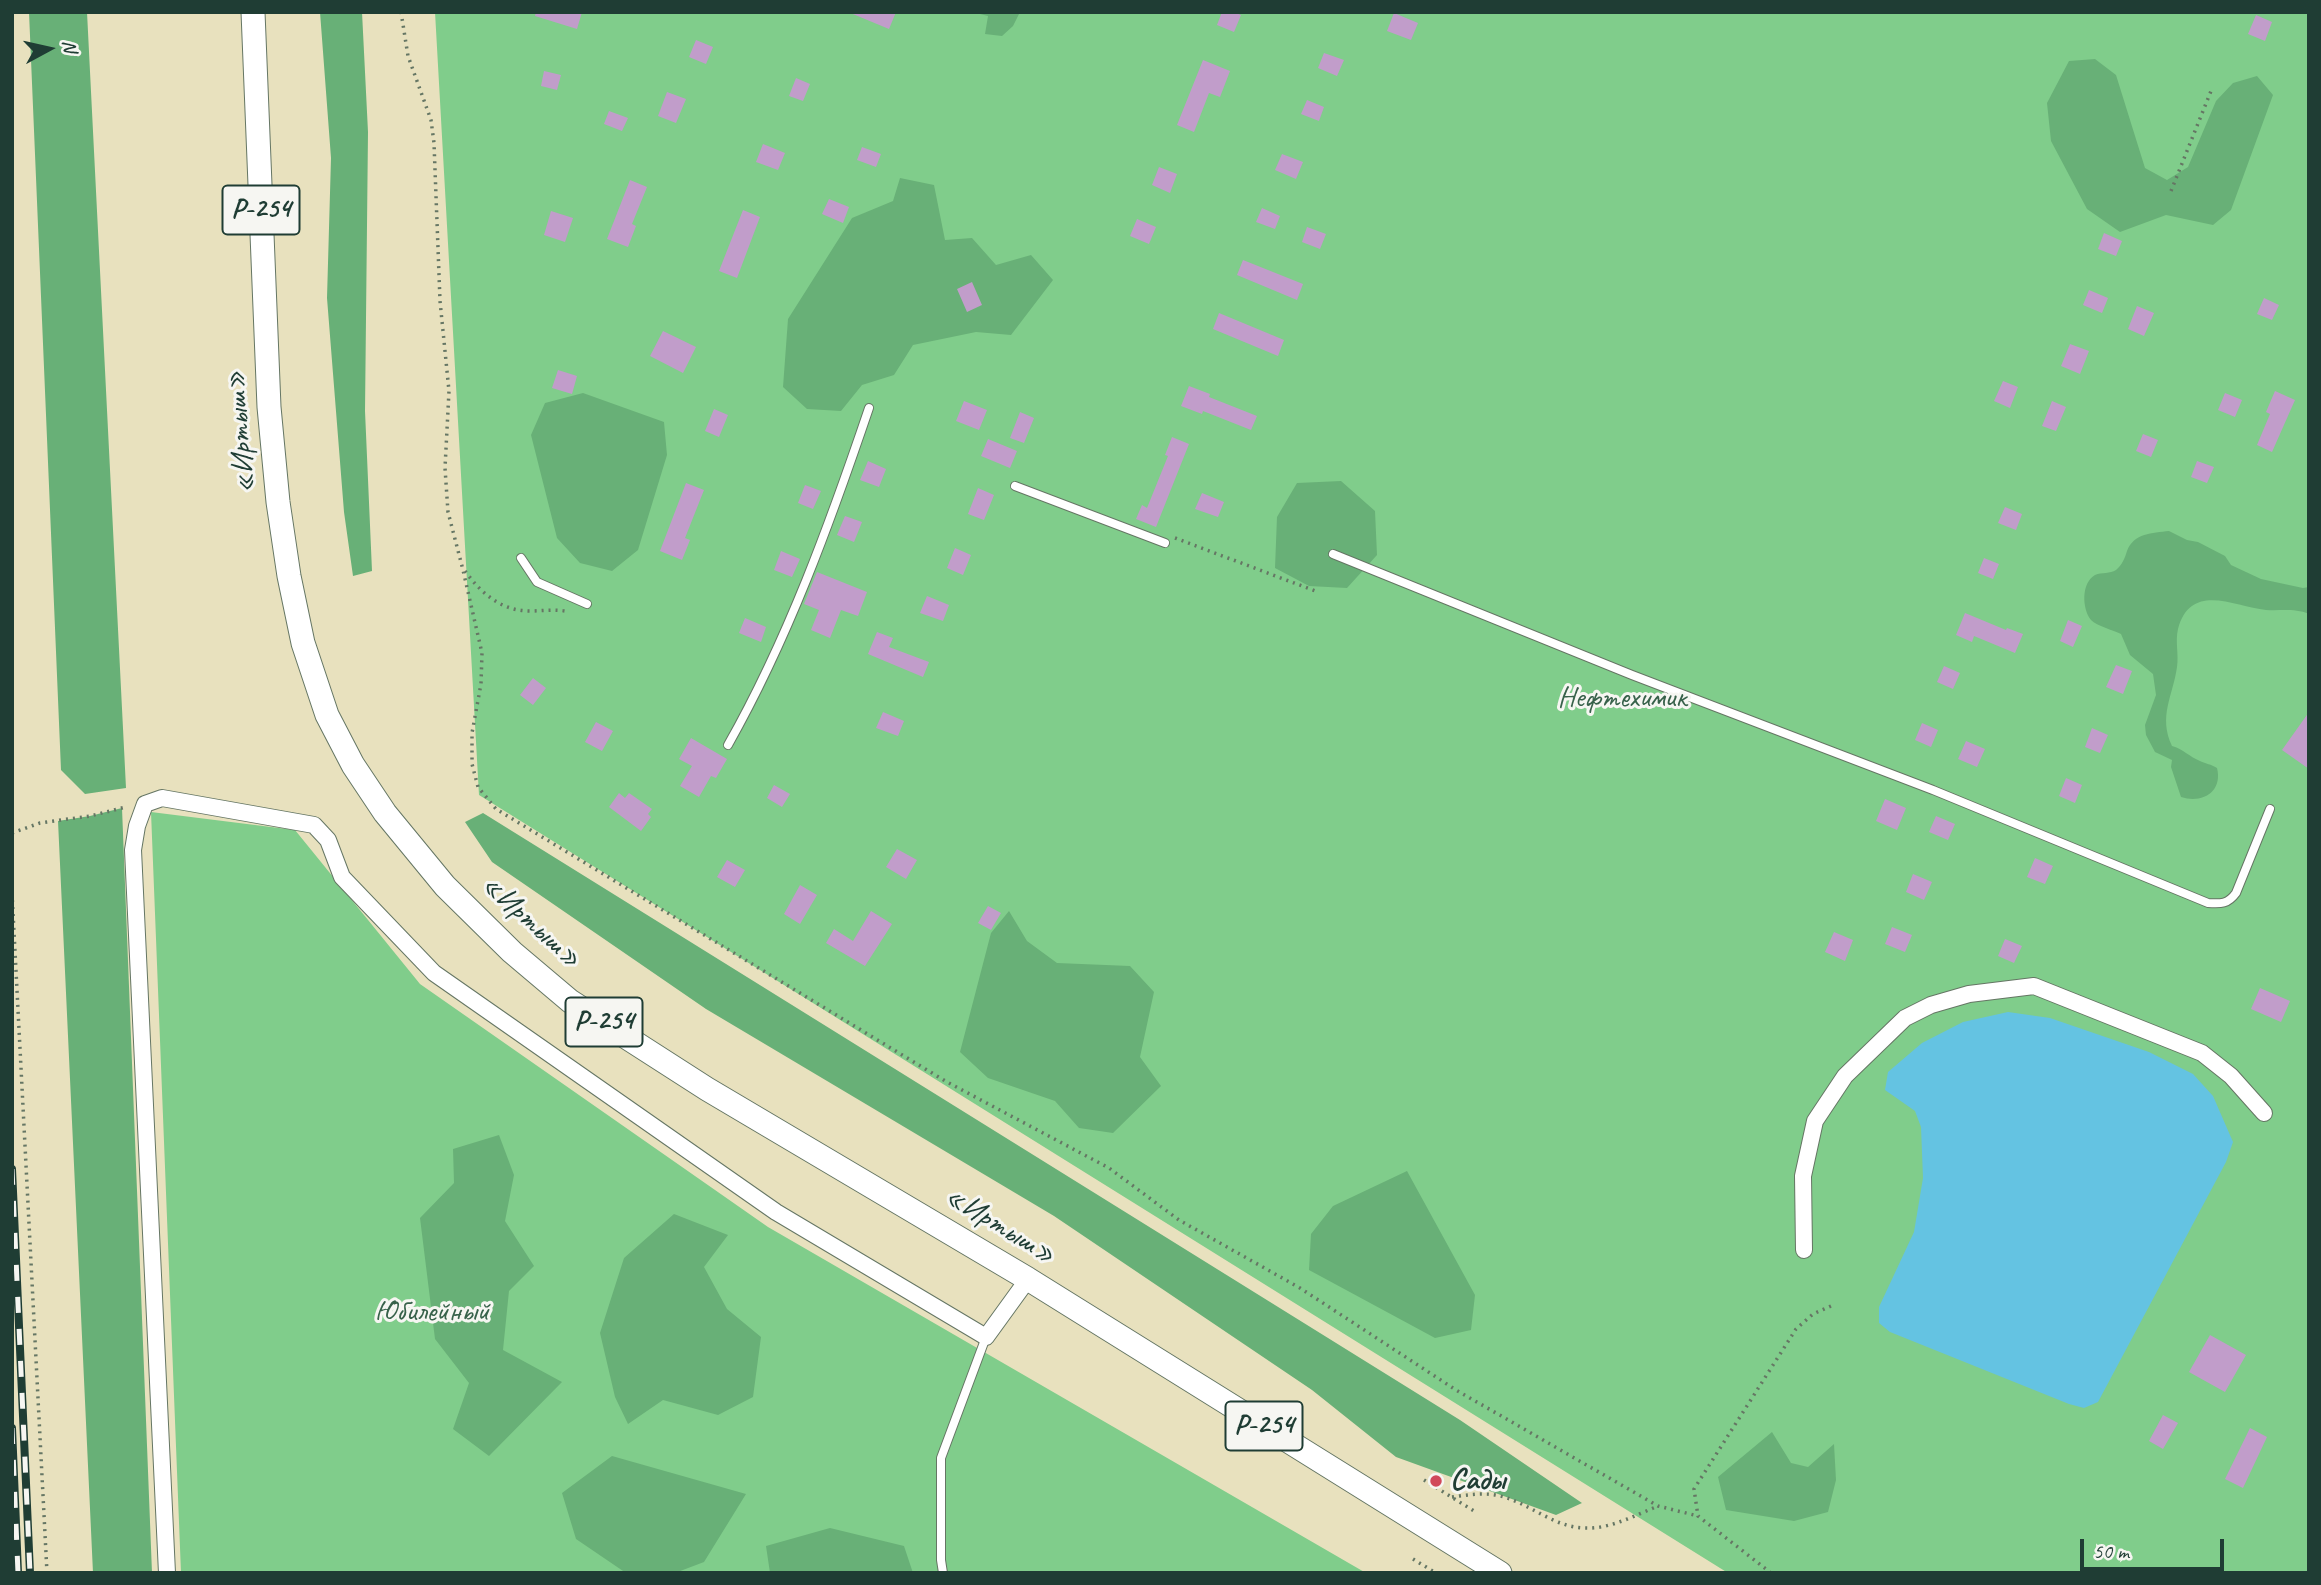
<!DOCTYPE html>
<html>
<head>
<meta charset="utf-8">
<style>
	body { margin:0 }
	#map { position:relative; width:2321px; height:1585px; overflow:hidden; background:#e8e1be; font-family:Caveat,sans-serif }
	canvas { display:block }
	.frame { position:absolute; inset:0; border:14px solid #1f3d34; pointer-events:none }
	.north { position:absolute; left:14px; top:14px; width:70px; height:70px; -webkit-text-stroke:5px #f6f6f2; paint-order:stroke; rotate:82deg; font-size:19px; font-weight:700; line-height:28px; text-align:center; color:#1f3d34 }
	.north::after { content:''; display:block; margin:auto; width:24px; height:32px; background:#1f3d34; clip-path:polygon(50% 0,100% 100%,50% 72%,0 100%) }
	.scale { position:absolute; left:2080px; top:1539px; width:144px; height:32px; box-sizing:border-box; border:4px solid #1f3d34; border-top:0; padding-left:9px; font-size:21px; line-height:24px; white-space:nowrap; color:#1f3d34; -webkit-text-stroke:5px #f6f6f2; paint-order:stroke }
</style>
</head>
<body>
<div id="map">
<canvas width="2321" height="1585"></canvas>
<div class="frame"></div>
<div class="north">N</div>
<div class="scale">50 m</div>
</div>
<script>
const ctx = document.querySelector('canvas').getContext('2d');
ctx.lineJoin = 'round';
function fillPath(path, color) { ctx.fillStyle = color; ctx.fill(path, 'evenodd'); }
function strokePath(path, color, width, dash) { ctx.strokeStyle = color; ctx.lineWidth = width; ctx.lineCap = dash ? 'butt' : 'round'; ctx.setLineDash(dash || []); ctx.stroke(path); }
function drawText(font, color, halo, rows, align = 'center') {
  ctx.font = font + ' Caveat,sans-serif'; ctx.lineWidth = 6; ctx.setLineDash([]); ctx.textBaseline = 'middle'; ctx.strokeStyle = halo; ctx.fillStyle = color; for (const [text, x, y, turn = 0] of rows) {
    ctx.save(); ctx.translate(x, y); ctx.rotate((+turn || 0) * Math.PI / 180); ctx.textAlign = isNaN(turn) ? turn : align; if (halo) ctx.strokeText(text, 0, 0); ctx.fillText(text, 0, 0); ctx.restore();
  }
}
fillPath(new Path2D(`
	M435,12H2309V1573H1728L479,795Z
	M151,812L295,830L420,984L768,1227L1366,1573H181Z`), '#80cd8b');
fillPath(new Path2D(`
	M29,12H87L126,788L85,794L61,770Z
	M320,12H362L368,132L365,411L372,571L353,576L344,512L327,298L331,158Z
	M972,12H1020L1013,26L1002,36L985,34L988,16Z
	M2095,59L2116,75L2145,168L2167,180L2188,167L2216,101L2233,83L2257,76L2273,95L2231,210L2213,225L2166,215L2120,232L2087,209L2051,141L2047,103L2069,61Z
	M900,178L934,185L945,240L972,238L996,265L1031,255L1053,280L1011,335L976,332L913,345L894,375L862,385L841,411L807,409L783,387L788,319L852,218L893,201Z
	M583,393L664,422L667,455L638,550L612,571L580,563L557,538L531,435L545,403Z
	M1341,481L1375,511L1377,555L1347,588L1309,586L1275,568L1277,517L1297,483Z
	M2169,531L2187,540L2198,542L2225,556L2231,565L2261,579L2303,588L2309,587V614C2294,608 2281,611 2266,610C2235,607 2191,581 2178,629C2175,642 2179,654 2177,667C2173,696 2158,716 2172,746C2183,749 2190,757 2200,761C2206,764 2211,764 2217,768C2223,792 2202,804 2181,797L2171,767L2172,760L2155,752L2146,735L2145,725L2156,695L2153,674L2130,655L2121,634C2113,630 2097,626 2091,620C2082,609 2081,583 2095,575C2102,572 2110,574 2116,570C2122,565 2125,558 2127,551C2134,533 2152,533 2169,531Z
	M122,808L152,1573H93L58,821L90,816Z
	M483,813L1460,1420L1582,1503L1556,1515L1396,1457L1312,1390L1054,1216L706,1009L492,862L465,822Z
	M1009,911L1027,941L1057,963L1130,966L1154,992L1140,1057L1161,1086L1113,1133L1079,1128L1055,1101L988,1078L960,1052L991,933Z
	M499,1135L514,1175L505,1221L534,1266L509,1291L503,1350L562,1382L489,1456L453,1429L469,1383L435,1339L420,1218L454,1183L453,1149Z
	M1407,1171L1475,1295L1471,1330L1435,1338L1309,1270L1311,1234L1333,1206Z
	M674,1214L728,1235L704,1267L727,1309L761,1337L753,1397L718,1415L663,1400L628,1424L615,1397L600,1333L624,1258Z
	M1772,1432L1791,1463L1808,1467L1834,1444L1836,1480L1828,1512L1794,1521L1726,1510L1718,1477Z
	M612,1456L746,1494L704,1562L675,1573H626L576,1539L562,1493Z
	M830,1528L904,1546L913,1573H770L766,1546Z`), '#68b077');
fillPath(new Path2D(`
	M2008,1012L2050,1018L2149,1052L2193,1074L2213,1096L2233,1142L2226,1162L2098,1402L2084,1408L2069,1404L1890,1332L1879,1323V1307L1914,1232L1923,1178L1921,1127L1915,1111L1885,1090L1888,1072L1922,1043L1963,1022Z`), '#64c3e2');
fillPath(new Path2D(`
	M536,12H582L577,29L535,16Z
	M848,12H896L889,29Z
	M1222,12H1233L1241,15L1234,32L1217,25Z
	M1394,13L1418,23L1411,40L1387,31Z
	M2256,15L2272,22L2265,41L2248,34Z
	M696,40L713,47L706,64L689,57Z
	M1324,53L1344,60L1337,76L1318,68Z
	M1203,60L1230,71L1220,97L1209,93L1194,132L1177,125Z
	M544,71L561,75L557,90L541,86Z
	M796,78L810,84L803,101L789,96Z
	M667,92L686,99L676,123L658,116Z
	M1307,100L1324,107L1319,121L1301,114Z
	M609,111L628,118L622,131L604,124Z
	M763,144L785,153L778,170L756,162Z
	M862,147L881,154L876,167L857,160Z
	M1282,154L1303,162L1296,179L1275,170Z
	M1159,167L1177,174L1170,193L1152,185Z
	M630,180L647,187L632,224L636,226L628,247L607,239Z
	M829,199L849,207L843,223L822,214Z
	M1262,208L1280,216L1275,229L1256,222Z
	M743,210L760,217L737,278L719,271Z
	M551,211L573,218L565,242L544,235Z
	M1137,219L1156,227L1149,244L1130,236Z
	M1307,227L1326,234L1320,249L1302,242Z
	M2104,233L2122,241L2116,256L2098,249Z
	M1243,260L1303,284L1297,300L1237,275Z
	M972,282L982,305L967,312L957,289Z
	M2089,290L2108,298L2102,313L2083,305Z
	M2264,298L2279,305L2272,320L2257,314Z
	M2137,306L2154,313L2144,336L2128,329Z
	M1219,313L1284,340L1278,356L1213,329Z
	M663,331L696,347L683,373L650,356Z
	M2070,344L2089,351L2080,374L2061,366Z
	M558,370L577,376L572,394L552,388Z
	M2003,381L2018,387L2010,408L1994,401Z
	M1189,386L1210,394L1209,397L1257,416L1251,430L1203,411L1202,414L1181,406Z
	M2275,391L2295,400L2272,452L2257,445L2270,414L2266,412Z
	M2225,393L2242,400L2235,417L2218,410Z
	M964,401L987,410L979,430L956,421Z
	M2052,401L2066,407L2056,431L2042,426Z
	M714,409L728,415L719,437L705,431Z
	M1020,412L1034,418L1024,443L1010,438Z
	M2143,434L2158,440L2151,457L2136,451Z
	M1172,437L1189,444L1156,527L1136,519L1142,505L1147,508L1168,456L1165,455Z
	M988,439L1017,451L1010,468L981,456Z
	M868,461L886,469L879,487L860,480Z
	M2197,461L2214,467L2207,483L2191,477Z
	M686,483L704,490L685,538L690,540L682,560L660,551Z
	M805,485L821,491L813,509L798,503Z
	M978,488L994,495L984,520L968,514Z
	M1202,493L1224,502L1218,517L1195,509Z
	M2005,507L2022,514L2016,530L1998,523Z
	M845,516L862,522L854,542L837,535Z
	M955,548L971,555L963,575L947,568Z
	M781,551L800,559L792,577L774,570Z
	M1984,558L1999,564L1993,579L1978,573Z
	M817,572L867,592L858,616L841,610L830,638L811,630L819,610L804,604Z
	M927,596L949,605L943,621L920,613Z
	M1965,613L2006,630L2007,628L2023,634L2015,653L1974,636L1972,642L1956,635Z
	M745,618L766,627L761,642L739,633Z
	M2068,620L2082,626L2073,647L2060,641Z
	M877,632L893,638L889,647L929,662L923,677L868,654Z
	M2116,665L2132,671L2123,694L2106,687Z
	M1944,666L1960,673L1953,689L1937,682Z
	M533,678L546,688L533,705L520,695Z
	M883,712L904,721L898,736L876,728Z
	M2309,712V769L2282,750Z
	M596,722L613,731L602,751L585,742Z
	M1922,723L1938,730L1931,747L1915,740Z
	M2092,728L2108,735L2100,753L2085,747Z
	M691,738L727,759L716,778L711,776L699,797L680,786L692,766L679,759Z
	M1966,741L1985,749L1977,767L1958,759Z
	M2066,778L2082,785L2075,803L2059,796Z
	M774,785L790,794L782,807L767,798Z
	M619,793L625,798L629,793L652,809L648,814L651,817L641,831L609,807Z
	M1885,799L1906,808L1897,830L1876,821Z
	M1936,816L1955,824L1948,840L1929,832Z
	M897,849L917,860L906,879L886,867Z
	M2035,858L2053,866L2045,884L2027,877Z
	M727,860L745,870L735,887L717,877Z
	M1913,874L1932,882L1924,900L1906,892Z
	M800,885L817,895L800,924L784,914Z
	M988,906L1001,913L991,930L978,923Z
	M871,911L892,924L865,966L826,943L834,929L853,941Z
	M1892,927L1912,935L1905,952L1885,944Z
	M1834,932L1853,940L1845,961L1825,952Z
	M2005,939L2022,946L2014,963L1998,956Z
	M2260,988L2290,1001L2281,1022L2251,1009Z
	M2210,1335L2246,1355L2225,1392L2189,1372Z
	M2163,1415L2178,1423L2163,1449L2149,1441Z
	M2250,1428L2267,1437L2243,1488L2225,1479Z`), '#c19dca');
const lane = new Path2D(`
	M1015,486L1165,543
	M1333,554L1632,675L1933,790L2208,903C2221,904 2228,904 2236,893L2270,809
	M521,558L537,582L587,604
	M728,745C788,639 830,523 869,408
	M943,1573L941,1560V1458L986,1337`);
const street = new Path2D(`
	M1804,1250L1803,1176L1815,1121L1845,1076L1905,1018L1931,1005L1969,994L2034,986L2202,1053L2231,1076L2264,1113
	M167,1573L133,850L137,826L145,804L162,798L314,825L328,840L342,877L434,973L776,1212L986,1337L1028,1279`);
const primary = new Path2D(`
	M253,12L269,407L278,502L289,576L303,643L327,715L353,765L385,813L445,886L512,952L570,1001L707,1089L1028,1279L1500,1573`);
strokePath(lane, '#657664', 10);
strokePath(street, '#657664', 18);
strokePath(primary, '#657664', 25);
strokePath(new Path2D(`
	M401,12L408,56L431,120L434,143L440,301L449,391L445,468L448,512L463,570L482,653L481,684L472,733V764L478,787L496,809L947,1082L1109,1168L1179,1220L1300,1288L1456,1390L1658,1506L1698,1516
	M2171,191L2211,91
	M1175,538L1318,592
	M465,571C481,593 501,611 530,611C542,611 553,609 565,611
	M12,833L40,823L90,816L126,807
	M12,893L47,1573
	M1424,1480L1474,1511
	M1452,1497C1468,1495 1484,1492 1500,1496C1530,1503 1554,1528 1586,1528C1610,1529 1636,1515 1658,1506
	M1413,1559L1436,1573
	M1771,1573L1698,1516L1694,1489L1796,1329L1813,1314L1831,1306`), '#657664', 3.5, [2, 5]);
strokePath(lane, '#fff', 8);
strokePath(street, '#fff', 16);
strokePath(primary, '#fff', 23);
const rail = new Path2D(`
	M12,1169L30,1573
	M12,1428L18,1573`);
strokePath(rail, '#1f3d34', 8);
strokePath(rail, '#f6f6f2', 5, [16]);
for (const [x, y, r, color] of [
	[1436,1481,7,"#d1495b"]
]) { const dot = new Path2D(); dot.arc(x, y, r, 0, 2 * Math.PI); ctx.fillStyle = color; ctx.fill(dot); strokePath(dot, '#f6f6f2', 2.5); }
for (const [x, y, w] of [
	[261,210,77],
	[604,1022,77],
	[1264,1426,77]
]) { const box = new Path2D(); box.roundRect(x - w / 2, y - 24.5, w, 49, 5); ctx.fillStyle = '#f6f6f2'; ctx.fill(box); strokePath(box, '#1f3d34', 2); }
drawText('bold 28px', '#1f3d34', null, [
	["Р-254",261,210],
	["Р-254",604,1022],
	["Р-254",1264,1426]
]);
drawText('30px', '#1f3d34', '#f6f6f2', [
	["«Иртыш»",241,432,-95],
	["«Иртыш»",531,922,42],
	["«Иртыш»",1000,1226,31]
]);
drawText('30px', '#37614a', '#f6f6f2', [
	["Нефтехимик",1622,698],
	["Юбилейный",432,1312]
]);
drawText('bold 30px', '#1f3d34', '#f6f6f2', [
	["Сады",1450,1481]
], 'left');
</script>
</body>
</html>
